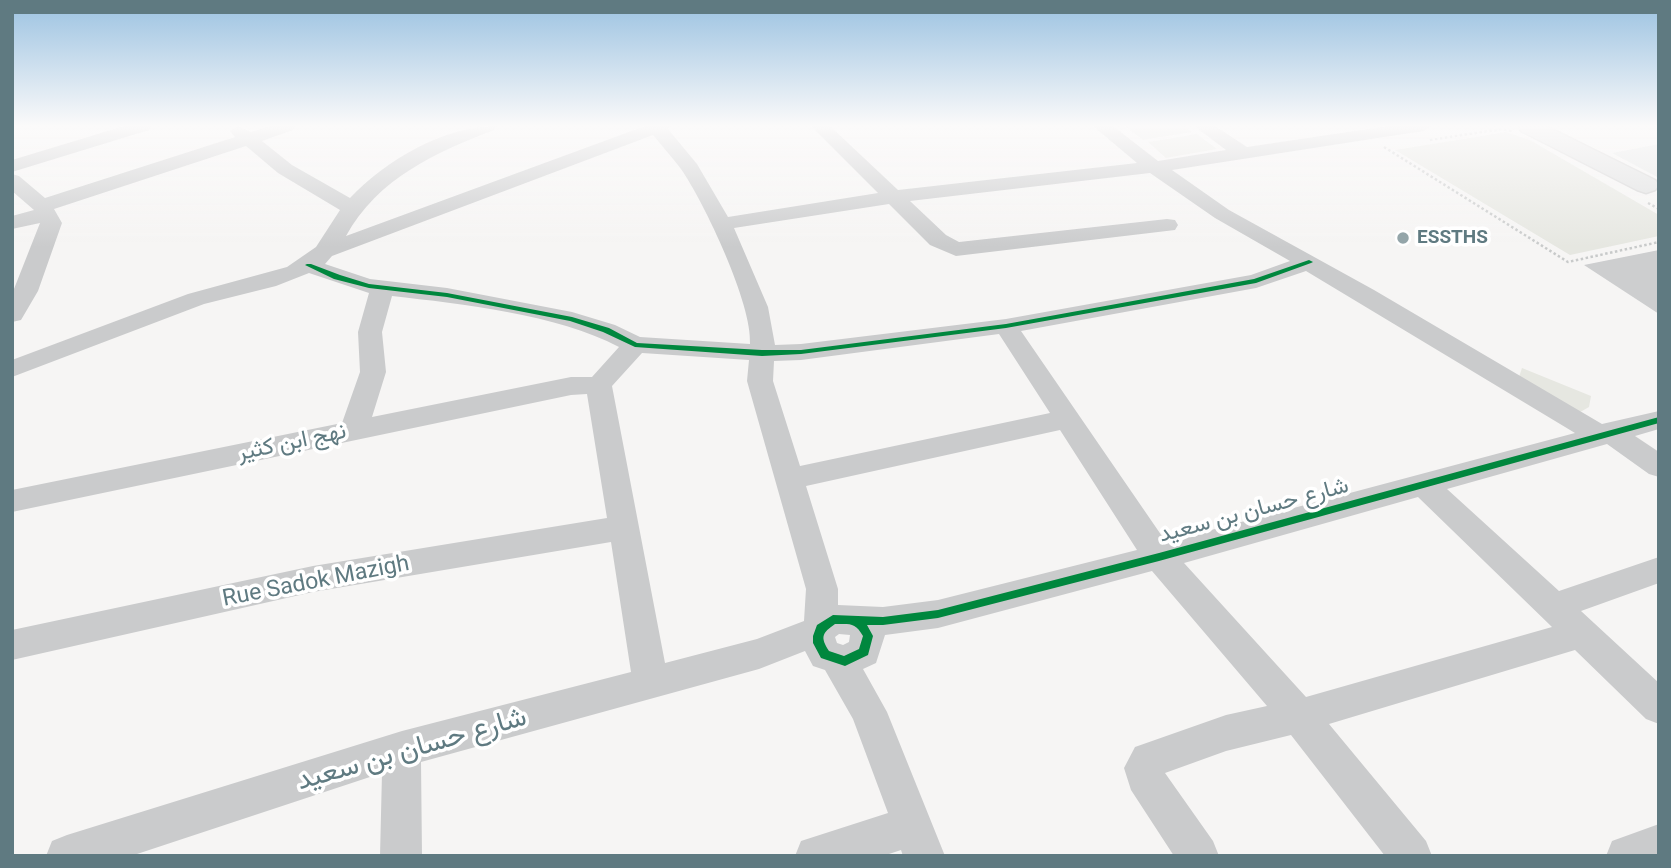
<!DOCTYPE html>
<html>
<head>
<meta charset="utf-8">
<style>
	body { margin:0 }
	#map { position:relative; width:1671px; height:868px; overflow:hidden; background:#f6f5f4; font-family:Roboto,sans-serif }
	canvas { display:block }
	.frame { position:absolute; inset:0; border:14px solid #5f7a81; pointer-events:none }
</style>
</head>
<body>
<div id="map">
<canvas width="1671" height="868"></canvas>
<div class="frame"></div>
</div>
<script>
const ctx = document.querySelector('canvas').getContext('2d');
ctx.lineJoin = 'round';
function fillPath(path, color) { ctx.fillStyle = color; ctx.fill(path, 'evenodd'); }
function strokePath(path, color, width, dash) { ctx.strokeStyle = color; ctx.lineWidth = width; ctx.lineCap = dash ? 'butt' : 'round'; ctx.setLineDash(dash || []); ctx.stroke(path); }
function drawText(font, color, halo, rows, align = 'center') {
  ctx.font = font + ' Roboto,Vazirmatn,sans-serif'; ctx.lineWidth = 7; ctx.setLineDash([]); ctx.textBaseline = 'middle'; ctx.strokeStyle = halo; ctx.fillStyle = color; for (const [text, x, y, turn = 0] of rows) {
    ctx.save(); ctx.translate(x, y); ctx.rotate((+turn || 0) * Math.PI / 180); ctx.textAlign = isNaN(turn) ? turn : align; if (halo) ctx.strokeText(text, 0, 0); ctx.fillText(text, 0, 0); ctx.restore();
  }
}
fillPath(new Path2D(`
	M1659,144V178L1612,153Z`), '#e5e7e6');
fillPath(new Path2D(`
	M1125,126H1184L1192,132L1143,140Z
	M1506,132L1530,140L1659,215V236L1570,255L1395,150Z
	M1197,134L1217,149L1166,158L1148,142Z
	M1522,368L1591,396L1589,407L1575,415L1513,395Z`), '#e6e7e1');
fillPath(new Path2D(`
	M1659,250V314L1584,265Z`), '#cdcecf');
const major = new Path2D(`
	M1518,126H1546L1655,180L1659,185L1655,190L1646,193L1637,190L1521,131Z`);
strokePath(major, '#d2d2d2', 3);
strokePath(new Path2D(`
	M1430,140L1502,129L1512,131
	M1384,147L1568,262L1659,242
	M1648,203L1659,209`), '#c8caca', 2.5, [2.5, 2.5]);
fillPath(new Path2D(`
	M124,126H152L149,130L12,172V160Z
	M238,126L251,132L270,126H296L293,130L262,141L292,165L350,198C386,160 444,126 497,126L494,130C435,153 378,178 346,236L645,126H670L668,129L697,164L728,217L878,193L811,126H830L898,190L1137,163L1093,126H1113L1158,161L1226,150L1194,126H1215L1247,147L1388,126H1432L1423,131L1172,170L1229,210L1374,290L1602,424L1659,411V429L1635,436L1659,452V477L1649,474L1607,444L1447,489L1559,591L1659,557V583L1581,611L1659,683V724L1646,719L1575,650L1329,724L1426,841L1432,856H1385L1291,735L1226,751L1165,773L1213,841L1219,856H1174L1131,790L1124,768L1135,747L1226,715L1267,706L1152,571L938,628L885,635L876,663L863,669L887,712L945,856H903L901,850L883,856H795L801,841L888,813L853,719L825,670L813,666L805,651L759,669L421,762L422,856H380L382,773L131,856H46L52,841L67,835L402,731L631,672L611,542L313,592L12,660V630L313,566L607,518L587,394L571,395L12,512V490L342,423L360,372L358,332L369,293L309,273L276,286L204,304L12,377V360L188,294L287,267L316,247L340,210L278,173L246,146L54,209L62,223L38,291L21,320L12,322V294L40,223L12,229V216L34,210L12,191V174L19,176L45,198L235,137L230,131ZM653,135C662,146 672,157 681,169C704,202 753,305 750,344L640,337L615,325L572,312L447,288L370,279L325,264L332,256ZM1150,173L1215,218L1290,261L1251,275L1006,319L801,344L775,345L768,307L734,228L889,204L930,245L956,256L1175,230L1178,225L1175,220L1167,219L959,242L946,235L910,201ZM1306,271L1575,433L1166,542L1021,331L1256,288ZM392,296C462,304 557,314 619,347L592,377H571L372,417L386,372L382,332ZM999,334L1050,413L800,466L773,381L774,361L801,360ZM642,353L749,360L747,381L806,589L804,621L757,639L665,663L612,386ZM1060,430L1137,550L938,600L883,607L838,605V589L806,486ZM1418,497L1552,627L1306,697L1184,563ZM839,634L850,635L849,642L843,645L837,643L835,637Z
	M1659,824V856H1606L1612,841Z`), '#cacbcc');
fillPath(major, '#dfe0e0');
fillPath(new Path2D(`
	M1309,260L1313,262L1311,263L1256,283L1006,328L801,354L762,356L635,347L603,332L570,321L447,297L369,288L334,279L305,265L307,264H311L340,275L369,284L447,293L572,317L609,328L637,343L762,350H801L1006,324L1254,279Z
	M1659,417V423L1159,561L938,618L883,625H867L873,636L868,655L845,666L821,658L813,643V636L817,625L833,615L883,617L938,610L1159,553ZM835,624C850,624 855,622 863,636L859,649L844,656L829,651C820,637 822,633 835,624Z`), '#00873e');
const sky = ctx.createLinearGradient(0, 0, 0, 247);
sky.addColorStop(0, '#9bc2e1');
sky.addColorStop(0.51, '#fbfafa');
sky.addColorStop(1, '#fbfafa00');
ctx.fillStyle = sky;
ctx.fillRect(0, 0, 1671, 247);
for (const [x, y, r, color] of [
	[1403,238,7,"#94a5a9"]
]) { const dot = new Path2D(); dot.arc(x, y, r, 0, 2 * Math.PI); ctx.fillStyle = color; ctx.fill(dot); strokePath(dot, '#fff', 2.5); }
drawText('bold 19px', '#5f7a81', '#fff', [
	["ESSTHS",1417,238]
], 'left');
drawText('23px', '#5f7a81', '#fff', [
	["نهج ابن كثير",292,443,-12],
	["شارع حسان بن سعيد",1254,511,-15],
	["Rue Sadok Mazigh",316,582,-11]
]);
drawText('28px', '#5f7a81', '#fff', [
	["شارع حسان بن سعيد",412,750,-16]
]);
</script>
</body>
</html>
